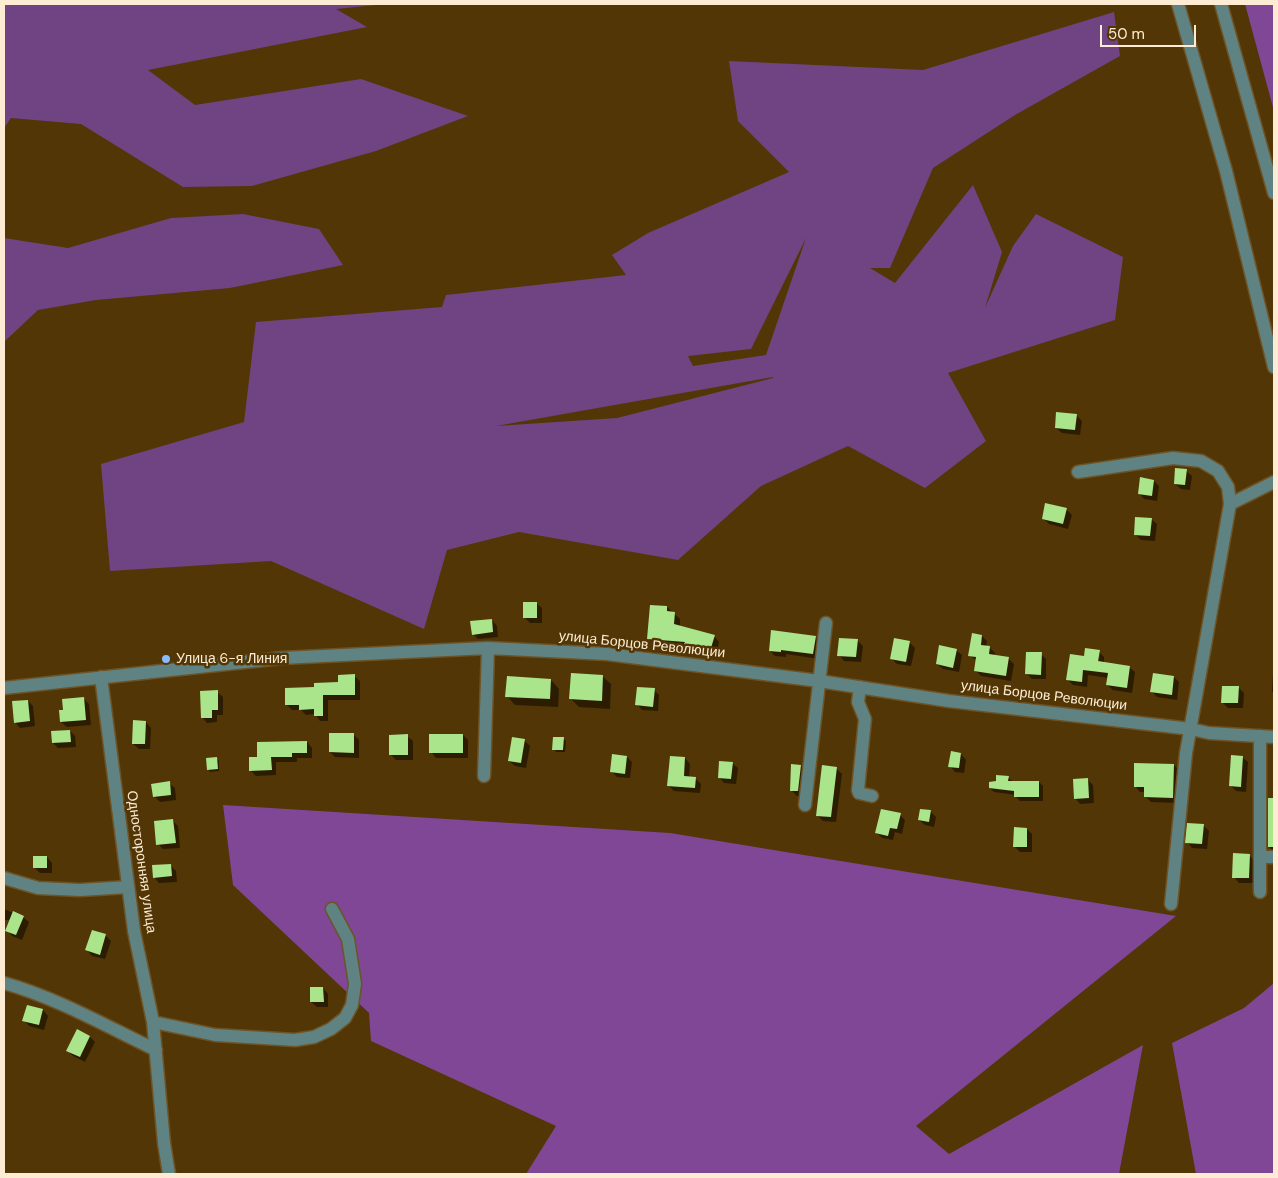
<!DOCTYPE html>
<html>
<head>
<meta charset="utf-8">
<style>
	body { margin:0 }
	#map { position:relative; width:1278px; height:1178px; overflow:hidden; background:#523605; font-family:"DM Sans",sans-serif }
	canvas { display:block }
	.frame { position:absolute; inset:0; border:5px solid #fdecd4; pointer-events:none }
	.scale { position:absolute; left:1100px; top:25px; width:96px; height:22px; box-sizing:border-box; border:2px solid #fdecd4; border-top:0; padding-left:6px; font-size:15px; line-height:18px; white-space:nowrap; color:#fdecd4; -webkit-text-stroke:4px #523605; paint-order:stroke }
</style>
</head>
<body>
<div id="map">
<canvas width="1278" height="1178"></canvas>
<div class="frame"></div>
<div class="scale">50 m</div>
</div>
<script>
const ctx = document.querySelector('canvas').getContext('2d');
ctx.lineJoin = 'round';
function fillPath(path, color) { ctx.fillStyle = color; ctx.fill(path, 'evenodd'); }
function strokePath(path, color, width, dash) { ctx.strokeStyle = color; ctx.lineWidth = width; ctx.lineCap = dash ? 'butt' : 'round'; ctx.setLineDash(dash || []); ctx.stroke(path); }
function drawText(font, color, halo, rows, align = 'center') {
  ctx.font = font + ' "DM Sans",sans-serif'; ctx.lineWidth = 5; ctx.setLineDash([]); ctx.textBaseline = 'middle'; ctx.strokeStyle = halo; ctx.fillStyle = color; for (const [text, x, y, turn = 0] of rows) {
    ctx.save(); ctx.translate(x, y); ctx.rotate((+turn || 0) * Math.PI / 180); ctx.textAlign = isNaN(turn) ? turn : align; if (halo) ctx.strokeText(text, 0, 0); ctx.fillText(text, 0, 0); ctx.restore();
  }
}
fillPath(new Path2D(`
	M4,4H386L336,9L367,27L148,70L195,105L361,79L468,116L376,151L252,186L183,187L81,124L11,118L4,128Z
	M1114,12L1120,56L1015,115L933,168L890,268H870L895,283L973,185L1002,252L985,308L1013,246L1036,214L1123,257L1115,320L948,373L986,441L925,488L848,446L761,486L678,560L519,532L447,550L424,629L271,561L110,571L101,464L244,422L256,322L442,307L446,295L626,275L612,255L648,233L789,172L738,121L729,61L923,70ZM806,238L766,355L693,366L688,356L751,349ZM773,378L617,418L496,426L773,377Z
	M243,214L319,229L343,265L230,288L96,300L38,310L4,342V238L68,248L171,218Z`), '#704383');
fillPath(new Path2D(`
	M1245,4H1274V111Z
	M223,805L670,833L1176,916L916,1126L949,1154L1143,1045L1119,1174H526L556,1126L371,1041L369,1013L233,885Z
	M1274,983V1174H1196L1172,1043L1244,1008Z`), '#7f4795');
fillPath(new Path2D(`
	M1076,415L1082,421L1080,435L1062,433L1056,428Z
	M1186,471L1192,476L1190,490L1181,489L1175,484Z
	M1154,481L1159,486L1157,501L1144,499L1139,493Z
	M1066,509L1072,515L1068,529L1049,524L1043,518Z
	M1151,519L1157,524L1155,541L1141,540L1135,534Z
	M536,603L542,608V623H530L525,618Z
	M667,607L680,619V627L714,636L719,642L716,656L691,649L688,647L654,644L648,638Z
	M492,620L497,626L498,637L478,639L473,634Z
	M982,636L987,641L986,647H989L995,653L994,656L1008,658L1014,664L1011,681L981,676L975,670L977,661L969,655Z
	M815,637L821,643L819,659L786,654V657L775,656L770,651Z
	M857,640L863,646L861,662L844,661L839,655Z
	M909,642L915,648L911,666L897,664L892,659Z
	M956,650L962,655L959,672L943,669L937,664Z
	M1099,652L1104,657V663L1129,667L1135,672L1132,693L1113,690L1107,685L1108,678L1088,675L1087,687L1073,685L1068,680L1085,657ZM1098,654H1100L1098,668L1096,667Z
	M1041,654L1046,659V679H1032L1026,673Z
	M1273,674H1274V693L1272,691Z
	M354,676L360,681V700H328V721H320L315,714L306,715L301,710H292L287,705Z
	M602,676L611,684L610,709L579,707L571,699Z
	M1174,677L1179,682L1177,700L1157,697L1151,691Z
	M551,680L559,689L558,707L515,705L507,696Z
	M1239,688L1244,693L1243,708H1228L1222,702Z
	M654,690L659,695L658,711L642,710L637,704Z
	M217,692L223,697V715H217V722L207,723L202,717Z
	M83,698L89,704L91,725L67,727L61,722Z
	M28,701L33,706L35,726L20,728L15,722Z
	M146,722L151,728L150,749H139L133,744Z
	M70,731L75,736L76,747L58,748L53,743Z
	M354,735L359,740V758L335,757L330,752Z
	M463,735L468,740V758H436L431,752Z
	M407,736L413,741V760H396L391,755Z
	M563,739L566,741L565,752H556L554,749Z
	M524,740L530,746L526,768L515,766L509,761Z
	M307,742L312,748V758H297V762H276V775L256,776L250,770L258,758Z
	M952,753L961,754L966,760L964,773L955,772L950,766Z
	M627,757L632,762L630,778L617,777L611,771Z
	M1242,757L1248,762L1246,792L1236,791L1231,786Z
	M216,758L219,761V771L210,772L208,769Z
	M685,758L690,764L689,777L695,778L701,784L700,793L674,791L668,785Z
	M732,763L738,768L736,784L724,783L719,777Z
	M1174,765L1179,770L1178,803L1151,802L1145,796V792H1140L1135,786Z
	M792,766H801L806,771L804,796H797L791,790Z
	M836,768L842,774L836,822L823,821L817,815Z
	M1008,777L1013,782H1039L1043,786V801H1020L1016,797V795L994,792L990,788Z
	M1087,779L1093,785L1094,803L1080,804L1075,798Z
	M169,783L175,788L176,800L160,802L155,797Z
	M1269,799H1274V851L1269,847Z
	M930,811L936,817L934,827L925,825L919,820Z
	M900,815L905,820L902,834L895,832L893,840L882,838L877,833Z
	M173,821L178,826L180,848L163,849L158,844Z
	M1203,825L1209,831L1207,849L1192,848L1187,842Z
	M1027,829L1032,834V852H1020L1015,847Z
	M1249,855L1255,861L1254,883H1239L1234,877Z
	M47,857L52,863V873H40L35,868Z
	M171,866L176,871L177,882L159,883L154,877Z
	M4,909L23,917L29,922L22,940L12,936L7,930L11,920H4Z
	M105,935L111,941L105,959L92,956L87,950Z
	M323,988L328,994V1007H317L311,1002Z
	M27,1006L43,1010L48,1016L44,1030L29,1026L24,1020Z
	M77,1030L90,1037L95,1042L85,1062L73,1056L67,1050Z`), '#0007');
fillPath(new Path2D(`
	M1056,412L1077,414L1075,430L1055,428Z
	M1175,468L1187,469L1185,485L1174,484Z
	M1140,477L1154,480L1152,496L1138,494Z
	M1045,503L1067,508L1063,524L1042,519Z
	M1135,517L1152,518L1150,536L1134,535Z
	M523,602H537V618H523Z
	M650,605L667,606V611L675,612L674,624L715,635L710,651L684,644L685,642L647,639Z
	M492,619L493,632L472,635L470,621Z
	M771,630L816,636L813,654L781,650V652L769,651Z
	M972,633L982,635L981,645L990,646L989,654L1009,657L1006,676L974,671L976,657L968,656Z
	M839,638L858,639L856,657L837,656Z
	M894,638L910,641L906,662L890,659Z
	M939,645L957,649L953,668L936,664Z
	M1085,648L1100,650L1098,661L1130,666L1127,688L1106,685L1108,673L1083,670L1082,682L1066,680L1070,654L1084,656Z
	M1026,652H1042L1041,675L1025,674Z
	M571,673L603,675L602,701L569,699Z
	M1153,673L1174,676L1172,695L1150,692Z
	M355,674V695H323V716H314V709L299,710V705H285V688L314,687V683L338,682V675Z
	M507,676L551,679L550,699L505,697Z
	M1222,686H1239L1238,703H1221Z
	M637,687L655,688L653,707L635,705Z
	M218,690V710H212V718H201L200,691Z
	M84,697L86,720L60,722L59,710H63L62,699Z
	M28,700L30,721L14,723L12,701Z
	M133,720L146,721L145,744H132Z
	M70,730L71,742L52,743L51,731Z
	M329,733H354V753L329,752Z
	M408,734V755H389V735Z
	M429,734H463V753H429Z
	M512,737L525,739L521,763L508,761Z
	M553,737H564L563,750H552Z
	M307,741V753H292V757H271L272,770L249,771V757H257V742Z
	M951,751L961,753L959,768L948,767Z
	M612,754L627,756L625,774L610,772Z
	M1231,755L1243,756L1241,787L1229,786Z
	M670,756L685,757L684,776L696,777L695,788L667,786Z
	M217,757L218,769L207,770L206,758Z
	M719,761L733,762L731,779L718,778Z
	M1134,763L1174,764L1173,798L1144,797V787H1134Z
	M791,764L801,765L798,791H790Z
	M822,765L837,767L831,817L816,816Z
	M996,775L1009,776L1008,781H1039V797H1014V791L989,788V782L996,781Z
	M1088,778L1089,798L1074,799L1073,779Z
	M170,781L171,795L153,797L151,784Z
	M1268,798H1274V847H1268Z
	M881,809L901,813L897,829L890,828L888,836L875,833Z
	M920,809L931,810L929,822L918,820Z
	M173,819L176,843L156,845L154,821Z
	M1187,823L1204,824L1202,844L1185,843Z
	M1014,827L1027,828V847H1013Z
	M1233,853L1250,854L1249,878H1232Z
	M33,856H47V868H33Z
	M171,864L172,876L153,878L152,865Z
	M13,911L24,916L16,935L5,931Z
	M92,930L106,934L100,955L85,950Z
	M310,987H323L324,1002H310Z
	M27,1005L43,1009L39,1025L22,1021Z
	M77,1029L90,1036L80,1057L66,1051Z`), '#aae48b');
const minor = new Path2D(`
	M1178,4L1226,171L1274,367
	M1221,4L1274,193
	M1078,472L1173,458L1201,461L1218,471L1228,487L1230,504L1274,482
	M101,677L134,931L153,1022L164,1143L169,1174
	M860,687L858,702L865,719L858,790L859,793L872,796
	M4,688L282,658L488,648L607,654L819,681L949,701L1191,729L1209,733L1274,737
	M1260,736V892
	M484,776L488,648
	M805,805L826,623
	M1260,857H1274
	M4,878L38,888L80,890L128,887
	M1171,904L1186,753L1230,504
	M4,983C57,998 106,1026 156,1050
	M153,1022L215,1035L295,1040L314,1037L331,1029L345,1018L352,1005L355,984L348,939L332,909`);
strokePath(minor, '#6d5326', 15);
strokePath(minor, '#5f8382', 12);
for (const [x, y, r, color] of [
	[166,659,5,"#88bafc"]
]) { const dot = new Path2D(); dot.arc(x, y, r, 0, 2 * Math.PI); ctx.fillStyle = color; ctx.fill(dot); strokePath(dot, '#523605', 2); }
drawText('14px', '#fdecd4', '#523605', [
	["улица Борцов Революции",642,645,6],
	["улица Борцов Революции",1044,696,7],
	["Односторонняя улица",141,862,82]
]);
drawText('14px', '#fdecd4', '#523605', [
	["Улица 6-я Линия",176,659]
], 'left');
</script>
</body>
</html>
